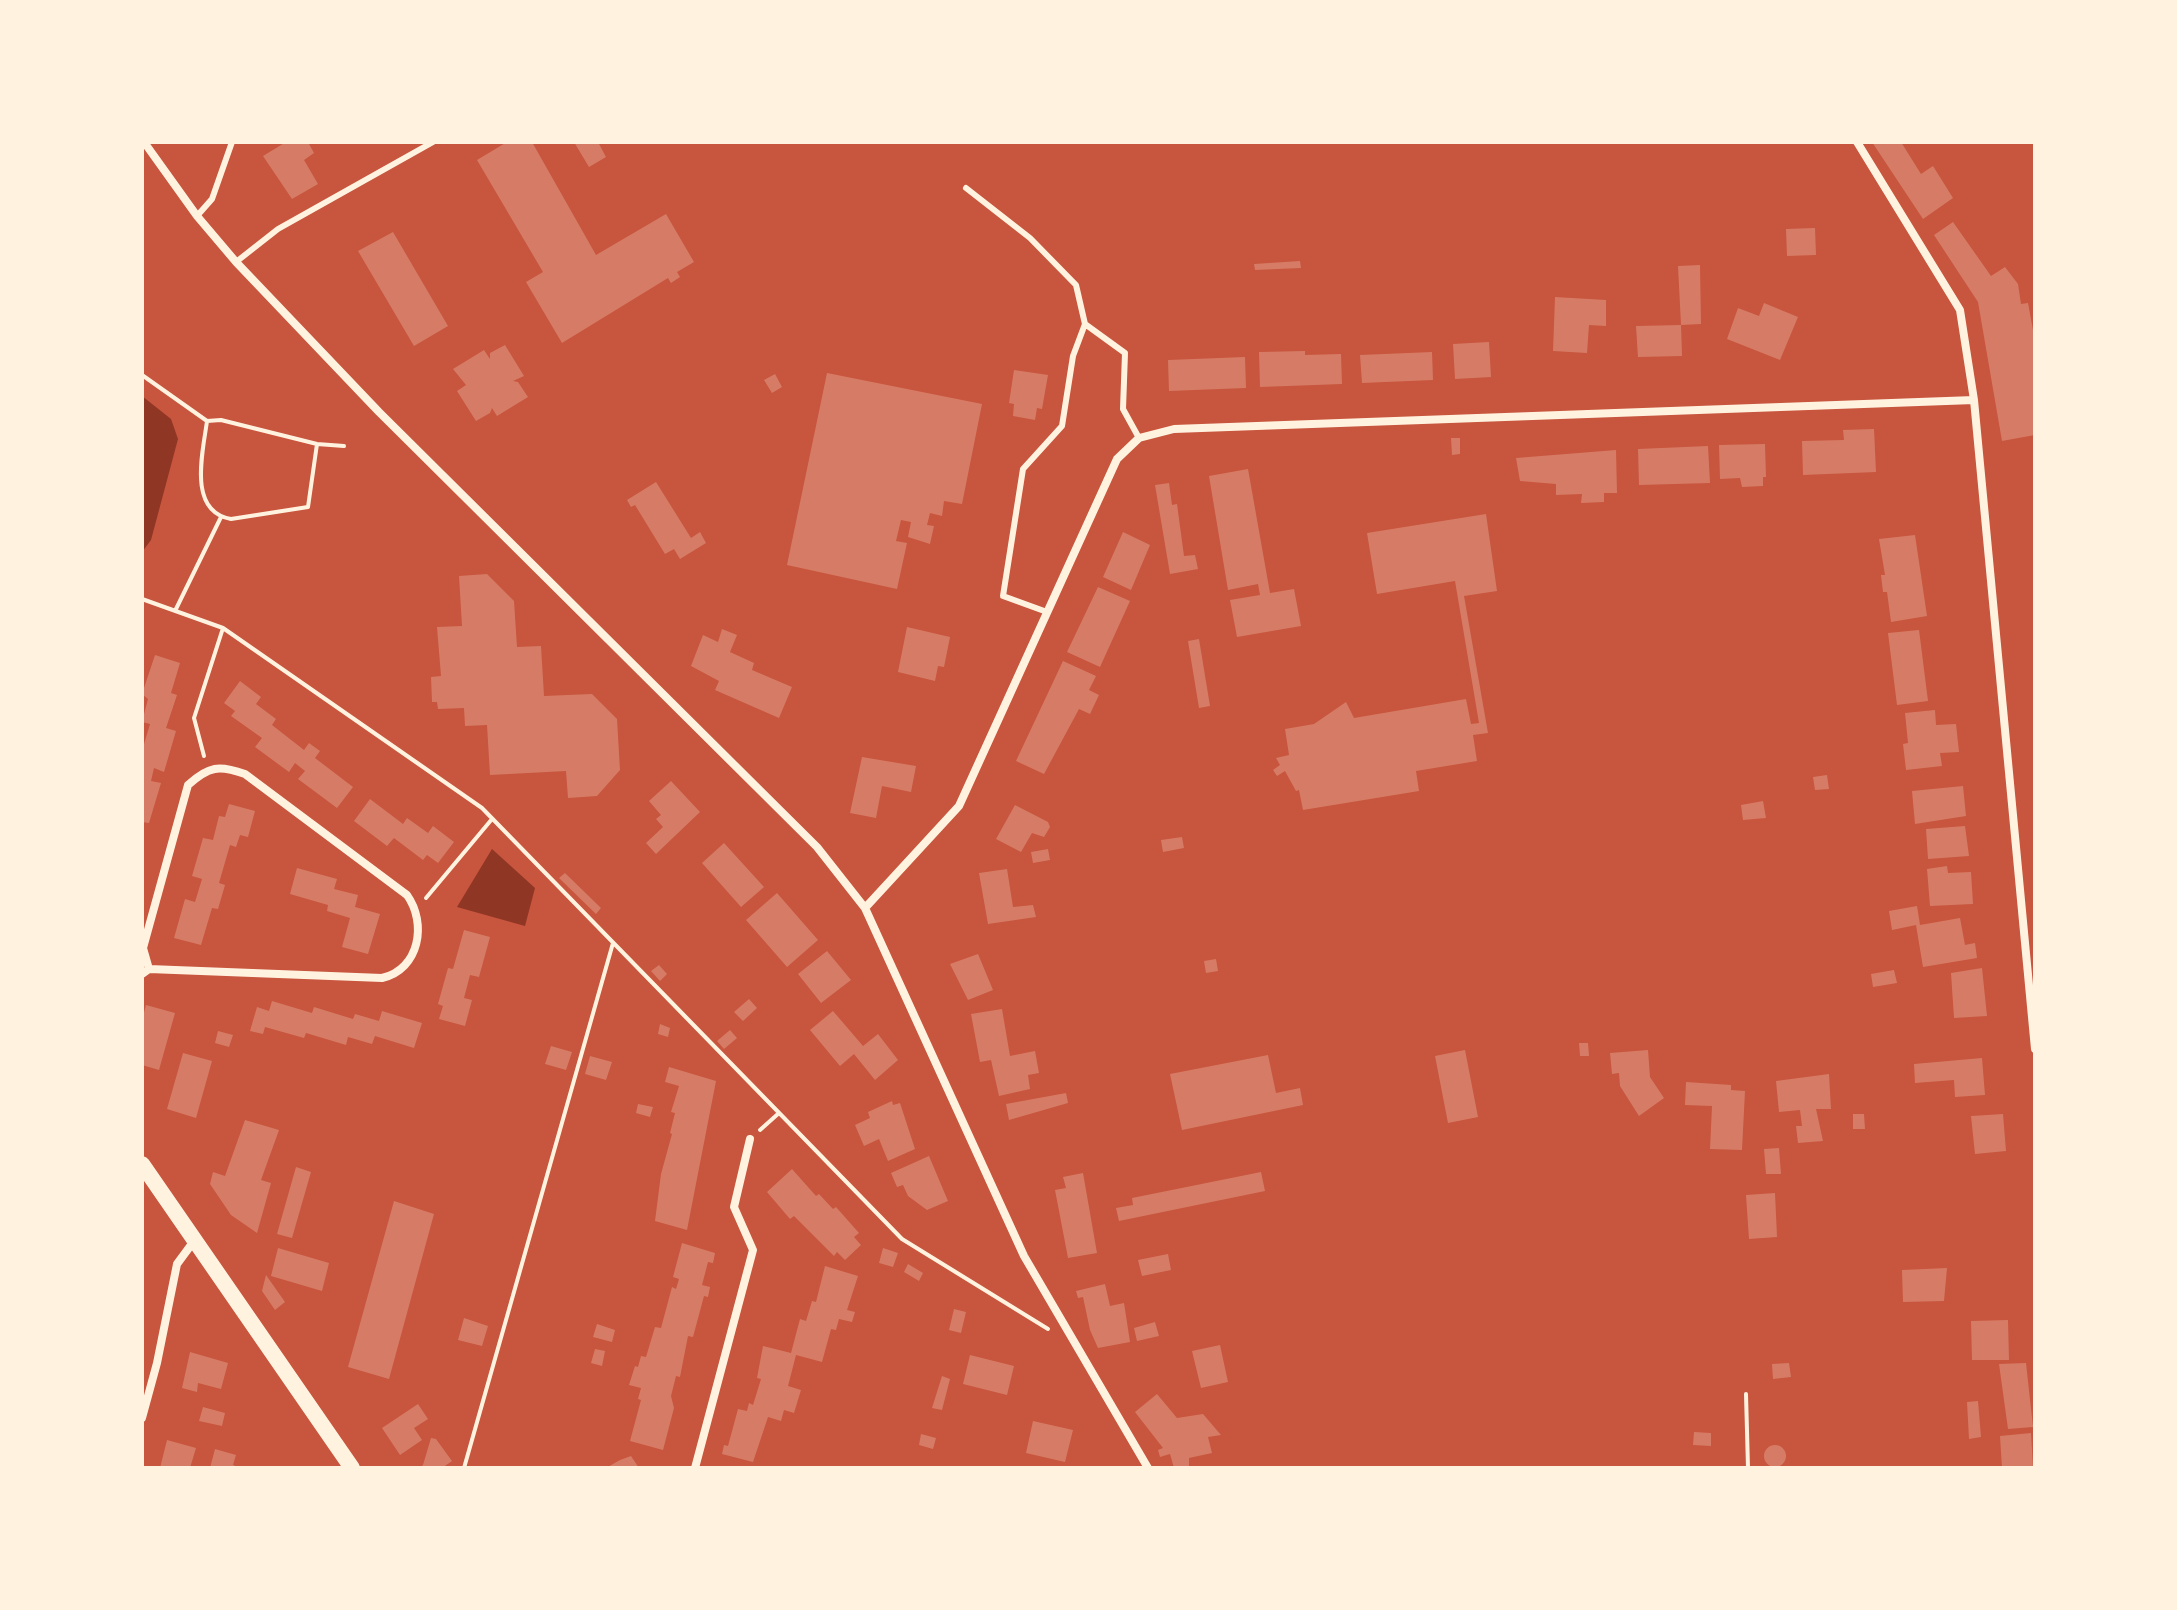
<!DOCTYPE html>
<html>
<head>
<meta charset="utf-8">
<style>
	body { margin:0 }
	#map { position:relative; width:2177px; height:1610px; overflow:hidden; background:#c8553d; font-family:Raleway,sans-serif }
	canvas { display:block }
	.frame { position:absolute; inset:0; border:144px solid #fff3e0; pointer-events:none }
</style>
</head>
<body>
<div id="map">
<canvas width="2177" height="1610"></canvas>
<div class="frame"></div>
</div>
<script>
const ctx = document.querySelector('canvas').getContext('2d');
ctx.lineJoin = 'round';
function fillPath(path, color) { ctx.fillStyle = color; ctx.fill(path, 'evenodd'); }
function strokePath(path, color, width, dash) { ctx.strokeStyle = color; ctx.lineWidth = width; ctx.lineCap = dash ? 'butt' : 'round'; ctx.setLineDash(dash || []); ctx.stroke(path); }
fillPath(new Path2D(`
	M142,396L171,419L178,439L151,540L142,552Z
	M492,849L535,888L525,926L457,907Z`), '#8f3625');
fillPath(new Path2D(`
	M286,142H308L314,153L304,160L318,184L292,199L263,156Z
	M507,142H532L596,255L666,214L694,262L677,272L680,277L671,283L668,278L562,343L526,282L543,272L477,160Z
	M574,142H598L606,157L589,167Z
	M1872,142H1901L1921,174L1933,166L1953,198L1923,219Z
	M1953,222L1991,276L2005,267L2018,284L2021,304L2028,303L2035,341V435L2002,441L1978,302L1934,235Z
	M1815,228L1816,255L1787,256L1786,229Z
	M393,232L448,326L414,346L358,251Z
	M1300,261L1301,268L1255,270L1254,264Z
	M1700,265L1701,324L1681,325L1678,266Z
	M1555,297L1606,300V326L1589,325L1587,353L1553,351Z
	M1764,303L1798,317L1780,360L1727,339L1738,308L1759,316Z
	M1681,325L1682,356L1638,357L1636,326Z
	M1489,342L1491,377L1455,379L1453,344Z
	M505,345L524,376L513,381L518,382L528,397L497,416L492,408L490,413L476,421L457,391L466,385L453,369L484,350L490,359V353Z
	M1305,351V355L1341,354L1342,384L1260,387L1259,352Z
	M1432,352L1433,380L1362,383L1360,355Z
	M1245,357L1246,388L1169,391L1168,360Z
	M1014,370L1048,375L1042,409L1037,408L1035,420L1013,416L1014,404L1009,403Z
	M827,373L982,404L962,504L944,501L942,516L930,513L927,525L934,526L930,544L908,537L911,522L901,520L896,541L907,543L897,589L787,565Z
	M775,374L782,387L772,393L764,380Z
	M1874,429L1876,472L1803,475L1802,441L1844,440L1843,430Z
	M1451,438H1460V454L1452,455Z
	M1765,444L1766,477H1763V486L1742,487L1740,478L1720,479L1719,445Z
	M1708,446L1710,483L1639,485L1638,449Z
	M1616,450L1617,493H1604V502L1581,503L1582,494L1556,495V484L1520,481L1516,458Z
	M1248,469L1270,593L1294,589L1301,626L1237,637L1230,600L1260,595L1258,584L1228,590L1209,476Z
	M656,482L691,538L700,532L706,543L680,559L674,549L665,554L635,505L631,507L627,500Z
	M1169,483L1172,505L1177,504L1184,556L1195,555L1198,569L1170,574L1155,485Z
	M1486,514L1497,591L1464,596L1488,733L1473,735L1477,761L1416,771L1419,791L1303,810L1299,790L1296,791L1285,771L1277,776L1273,770L1280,765L1276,758L1289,755L1285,729L1314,724L1346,702L1354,718L1466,699L1471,724L1479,723L1455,581L1377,594L1367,533Z
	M1123,532L1150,545L1131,590L1103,577Z
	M1915,535L1927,616L1891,622L1887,592H1883L1881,575H1885L1879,539Z
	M487,574L514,601L517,647L541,646L544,696L592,694L617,719L620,770L597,796L568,798L566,771L490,775L487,725L465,726L464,708L438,709L437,702H432L431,677L441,676L437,627L462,626L459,576Z
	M1098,587L1130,601L1100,667L1067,652Z
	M907,627L950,637L944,667L938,666L935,681L898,672Z
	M722,629L737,635L730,652L754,663L752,670L792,687L779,718L715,690L719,681L691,666L703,635L718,642Z
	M1919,630L1928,701L1897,705L1888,633Z
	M1199,639L1210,706L1199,708L1188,641Z
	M155,655L180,663L171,693L177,695L166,728L176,731L164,772L154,768L151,781L161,783L149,823L142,822V751L150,724L142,722L148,699L142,694Z
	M1063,661L1096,676L1089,690L1099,695L1090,714L1079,709L1044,774L1016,761Z
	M240,681L261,697L256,704L276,719L272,725L304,750L309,743L320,751L315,758L353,787L337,808L298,779L305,771L295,763L289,772L255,747L262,738L231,716L235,711L224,703Z
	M1935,710L1936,725L1956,724L1959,752L1940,753L1942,766L1906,770L1903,744L1908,743L1905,713Z
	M862,757L916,766L911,792L882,786L876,818L850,813Z
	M1827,775L1829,789L1815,790L1813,777Z
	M671,781L700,812L656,854L646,843L663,827L656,819L661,815L649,801Z
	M1963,786L1966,816L1915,824L1912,791Z
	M370,799L403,824L407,818L428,833L433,826L454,842L438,863L427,855L423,860L394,838L387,846L354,821Z
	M1763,801L1766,818L1743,820L1741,805Z
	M229,804L255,811L248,837L240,835L236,847L230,845L219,883L225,885L218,909L212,908L201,945L174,938L185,899L195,902L202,879L192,876L203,838L213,840L219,816L225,817Z
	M1015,805L1048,822L1050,827L1044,837L1032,833L1021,852L996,839Z
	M1965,826L1969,856L1928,859L1926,829Z
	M1182,837L1184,848L1163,852L1161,840Z
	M724,843L764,887L741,907L702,863Z
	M1048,849L1050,860L1033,863L1031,852Z
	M1947,866L1948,873L1971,872L1973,904L1930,906L1927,869Z
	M297,868L337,879L334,889L358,895L355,907L380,914L368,954L342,947L350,918L327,911L328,905L290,894Z
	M1007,869L1013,907L1033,905L1036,917L988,924L979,873Z
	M565,873L601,908L596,914L559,878Z
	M777,893L818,940L787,967L746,920Z
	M1917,906L1920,925L1960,918L1965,945L1975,943L1977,958L1923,967L1916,925L1892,930L1889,911Z
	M464,930L490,937L479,977L470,975L464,998L472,1000L465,1026L439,1019L443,1006L438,1004L448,968L453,969Z
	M827,951L851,980L821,1003L798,974Z
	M978,954L993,990L968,1000L950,964Z
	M1216,959L1218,971L1206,973L1204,961Z
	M659,965L667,974L660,981L651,971Z
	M1982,968L1987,1016L1954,1018L1951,973Z
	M1894,970L1897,983L1873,987L1871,974Z
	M749,999L757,1008L743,1021L734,1012Z
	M272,1001L312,1013L314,1007L353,1019L355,1014L379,1021L382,1011L422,1023L414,1048L375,1036L372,1044L348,1037L346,1045L306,1033L304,1038L265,1027L263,1034L250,1031L257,1007L269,1011Z
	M146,1005L175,1013L159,1070L142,1065V1020Z
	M1002,1009L1010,1056L1035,1051L1039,1073L1028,1075L1030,1089L999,1096L991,1060L980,1062L971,1014Z
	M833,1011L863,1046L878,1034L898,1060L875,1080L854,1054L840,1066L810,1030Z
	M660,1024L670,1028L668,1037L658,1034Z
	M730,1030L737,1038L724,1049L717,1041Z
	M218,1031L233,1035L229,1047L215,1043Z
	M1579,1043H1588L1589,1056H1580Z
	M551,1046L572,1052L566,1070L545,1064Z
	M1465,1050L1478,1117L1448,1123L1435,1056Z
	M1648,1050L1650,1077L1664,1098L1639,1116L1620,1086L1619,1073L1612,1074L1610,1053Z
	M183,1053L212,1061L196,1118L167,1109Z
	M1268,1055L1276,1093L1300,1088L1303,1105L1182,1130L1170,1074Z
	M590,1056L612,1062L606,1080L585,1074Z
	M1982,1058L1985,1095L1955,1097L1954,1080L1915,1083L1914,1064Z
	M669,1067L716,1081L687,1230L655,1221L661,1174L672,1134L670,1133L675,1113L671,1112L679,1086L665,1082Z
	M1829,1074L1831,1109H1816L1823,1141L1798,1143L1796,1126H1802L1800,1110L1779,1112L1776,1081Z
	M1686,1082L1731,1085V1090L1745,1091L1742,1150L1710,1149L1712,1106L1685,1105Z
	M1066,1093L1068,1103L1009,1120L1006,1104Z
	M892,1101L893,1105L900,1103L915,1149L888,1161L879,1139L864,1146L855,1125L870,1118L868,1112Z
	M638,1104L653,1107L650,1117L636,1113Z
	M1853,1114H1864L1865,1129H1853Z
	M2003,1114L2006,1151L1975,1154L1971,1116Z
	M245,1120L279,1130L261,1180L271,1183L257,1233L231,1215L210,1184L213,1172L225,1176Z
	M1779,1148L1781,1174H1766L1764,1149Z
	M929,1156L948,1201L927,1210L908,1196L903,1185L897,1187L891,1173Z
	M296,1167L311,1172L292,1238L277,1234Z
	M792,1169L816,1196L819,1194L833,1209L836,1207L859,1233L854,1237L861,1245L845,1260L837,1252L834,1256L794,1216L790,1219L767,1192Z
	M1261,1172L1265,1191L1119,1221L1116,1208L1133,1205L1132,1198Z
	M1083,1173L1097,1253L1068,1258L1055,1190L1066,1188L1063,1177Z
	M1775,1193L1777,1237L1749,1239L1746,1195Z
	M394,1201L434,1214L389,1379L348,1367Z
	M682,1243L715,1253L713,1263L708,1262L702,1285L710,1287L708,1297L704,1296L693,1337L688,1336L680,1377L676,1376L671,1396L674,1408L663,1450L630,1441L641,1400L638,1399L641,1388L629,1385L635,1366L638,1367L641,1356L646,1357L655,1327L661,1328L672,1287L676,1289L679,1279L673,1277Z
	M278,1248L329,1263L322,1291L271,1276Z
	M883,1248L898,1253L893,1267L879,1263Z
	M1168,1254L1171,1270L1142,1276L1138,1260Z
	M908,1264L923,1273L919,1281L904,1272Z
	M825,1266L858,1276L847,1310L855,1312L852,1322L839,1319L836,1330L831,1329L822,1362L796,1355L788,1386L801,1390L794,1413L784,1410L781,1421L768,1417L753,1462L722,1454L724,1445L728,1446L738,1409L747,1411L749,1403L753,1405L761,1379L757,1378L763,1346L791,1353L800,1319L806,1321L812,1301L816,1302Z
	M1947,1268L1944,1301L1903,1302L1902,1270Z
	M266,1275L285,1302L275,1310L262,1291Z
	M1105,1284L1110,1306L1124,1303L1130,1342L1098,1348L1090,1330L1083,1297L1078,1298L1076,1291Z
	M954,1309L966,1312L961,1333L949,1330Z
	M464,1318L488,1326L482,1346L458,1340Z
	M2008,1320L2009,1360H1972L1971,1321Z
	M1155,1322L1159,1336L1137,1341L1134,1328Z
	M597,1324L615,1330L612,1342L593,1337Z
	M1220,1345L1228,1382L1201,1388L1192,1351Z
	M595,1349L605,1351L602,1366L591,1363Z
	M190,1352L228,1363L221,1389L198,1383L197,1392L182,1388Z
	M970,1355L1014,1366L1007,1395L963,1384Z
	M1789,1363L1791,1377L1773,1379L1772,1364Z
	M2026,1363L2033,1427L2008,1429L1999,1364Z
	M942,1376L950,1379L942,1410L932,1408Z
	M1157,1394L1177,1418L1203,1414L1221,1435L1208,1437L1212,1453L1189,1458V1468H1174L1170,1454L1160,1457L1158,1450L1163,1448L1135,1412Z
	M1978,1401L1981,1437L1969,1439L1967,1402Z
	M418,1404L428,1419L414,1428L422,1440L400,1455L382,1428Z
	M203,1407L225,1413L222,1426L199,1421Z
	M1033,1421L1073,1430L1065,1462L1026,1453Z
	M1694,1432L1711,1433V1446L1693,1445Z
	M2031,1433L2033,1468H2002L2000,1436Z
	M921,1434L936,1438L933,1449L919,1445Z
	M431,1438L436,1439L452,1461L442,1468H419L423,1465Z
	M167,1440L196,1448L190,1468H160Z
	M1764 1456a11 11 0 1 1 22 0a11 11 0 1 1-22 0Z
	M215,1449L236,1455L233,1465L240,1468H210Z
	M631,1456L639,1468H606L620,1460Z`), '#d67c66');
strokePath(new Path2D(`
	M142,375L207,421L221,420L317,444L344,446
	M207,421C203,452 187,511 231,519L308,507L317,444
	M142,599L223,628L482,808L902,1239L1048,1329
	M175,611L221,517
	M204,756L194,718L223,628
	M426,898L492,819
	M760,1130L779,1113
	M1746,1394L1748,1468
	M464,1468L613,943`), '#fff3e0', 4);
strokePath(new Path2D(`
	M966,188L1030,238L1076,285L1085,324L1125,353L1123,409L1139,438
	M197,216L212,199L232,142
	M236,262L278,229L433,142
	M1047,612L1003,596L1023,469L1062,426L1073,356L1085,324`), '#fff3e0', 6);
strokePath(new Path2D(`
	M144,142L197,216L236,262L379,412L817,847L865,908L1024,1256L1148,1468
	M1857,142L1960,310L1974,400L2035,1049
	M865,908L959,806L1117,459L1139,438L1174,429L1974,400
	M142,974L149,969L382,978C420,969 427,923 407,895L245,774C219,765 209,766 188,785L143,948L149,969
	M142,1418L157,1363L177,1264L194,1241
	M695,1468L753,1250L734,1207L750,1139`), '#fff3e0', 8);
strokePath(new Path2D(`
	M142,1164L352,1468`), '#fff3e0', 16);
</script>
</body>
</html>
